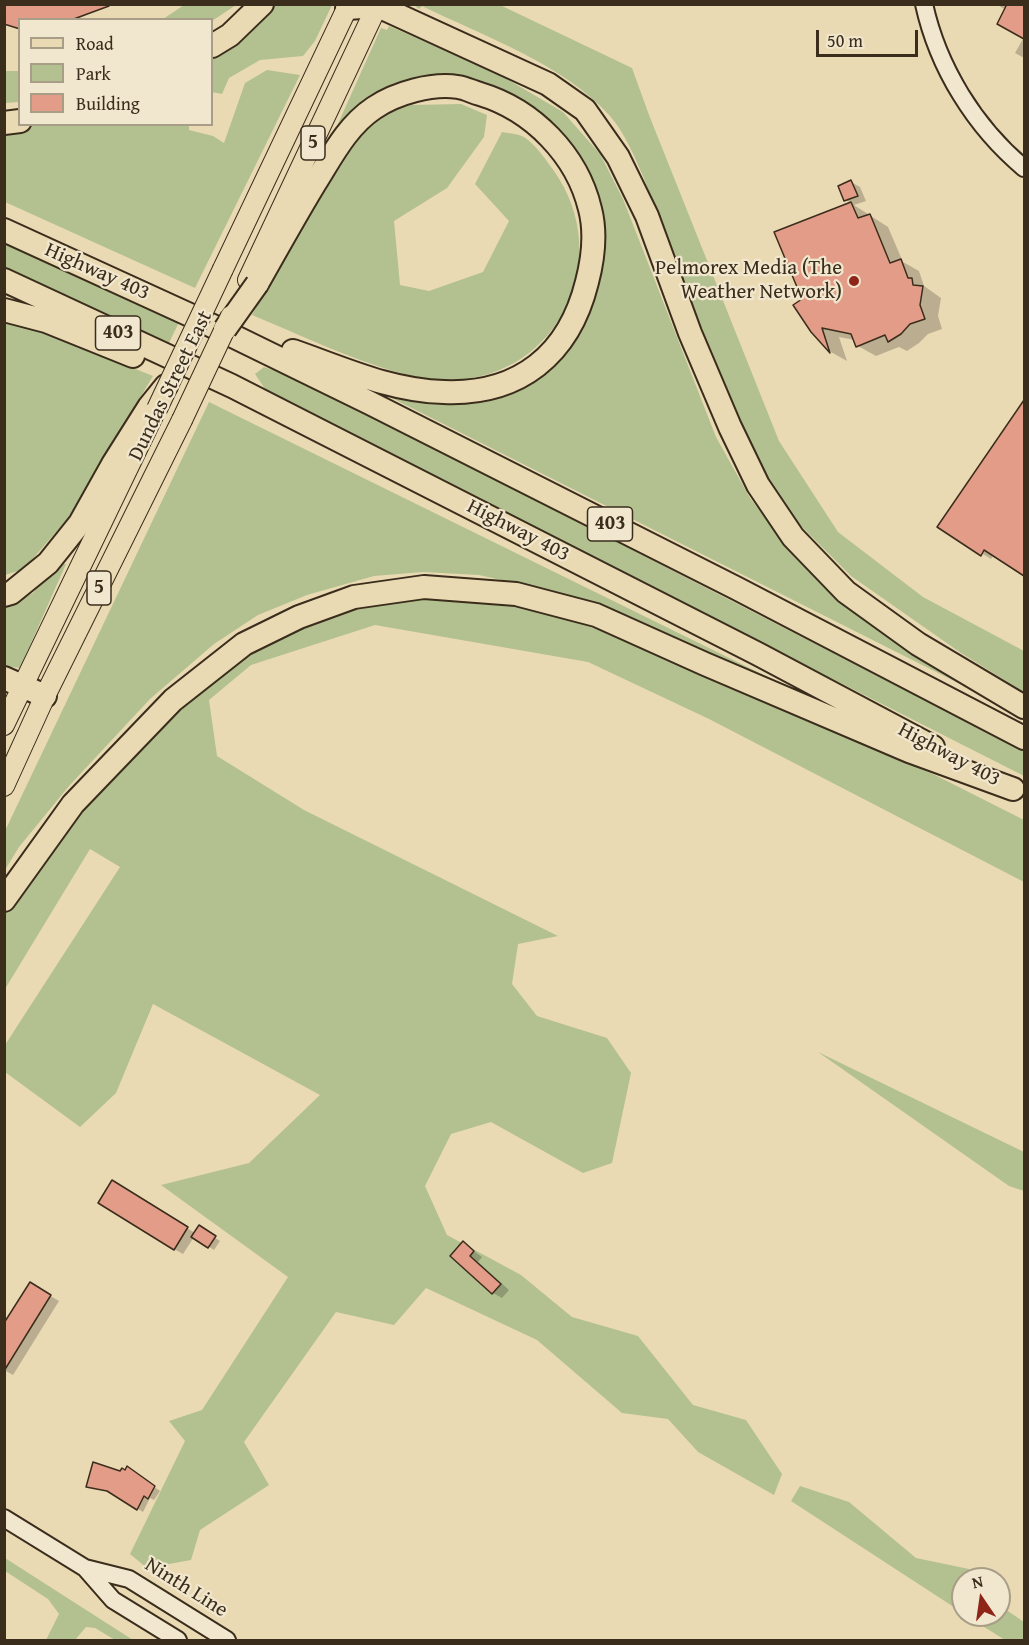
<!DOCTYPE html>
<html>
<head>
<meta charset="utf-8">
<style>
	body { margin:0 }
	#map { position:relative; width:1029px; height:1645px; overflow:hidden; background:#eadab4; font-family:"Gentium Book Plus",serif }
	canvas { display:block }
	.frame { position:absolute; inset:0; border:6px solid #3b2d1c; pointer-events:none }
	.legend { position:absolute; left:18px; top:18px; width:195px; height:108px; box-sizing:border-box; background:#f1e7ce; border:2px solid #a89d87; margin:0; padding:8px 10px; list-style:none; font-size:18px; color:#3b2d1c }
	.legend li { display:flex; align-items:center; gap:12px; height:30px }
	.legend b { width:30px; border:2px solid #a89d87 }
	.north { position:absolute; left:951px; top:1567px; width:60px; height:60px; box-sizing:border-box; background:#f1e7ce; border:2px solid #a89d87; border-radius:50%; rotate:347deg; font-size:16px; font-weight:700; line-height:24px; text-align:center; color:#3b2d1c }
	.north::after { content:''; display:block; margin:auto; width:21px; height:27px; background:#8f2418; clip-path:polygon(50% 0,100% 100%,50% 72%,0 100%) }
	.scale { position:absolute; left:816px; top:30px; width:102px; height:27px; box-sizing:border-box; border:3px solid #3b2d1c; border-top:0; padding-left:8px; font-size:18px; line-height:21px; white-space:nowrap; color:#3b2d1c; -webkit-text-stroke:4px #f1e7ce; paint-order:stroke }
</style>
</head>
<body>
<div id="map">
<canvas width="1029" height="1645"></canvas>
<div class="frame"></div>
<ul class="legend">
<li><b style="height:8px;background:#eadab4"></b>Road</li>
<li><b style="height:16px;background:#b3c090"></b>Park</li>
<li><b style="height:16px;background:#e39c88"></b>Building</li>
</ul>
<div class="north">N</div>
<div class="scale">50 m</div>
</div>
<script>
const ctx = document.querySelector('canvas').getContext('2d');
ctx.lineJoin = 'round';
function fillPath(path, color) { ctx.fillStyle = color; ctx.fill(path, 'evenodd'); }
function strokePath(path, color, width, dash) { ctx.strokeStyle = color; ctx.lineWidth = width; ctx.lineCap = dash ? 'butt' : 'round'; ctx.setLineDash(dash || []); ctx.stroke(path); }
function drawText(font, color, halo, rows, align = 'center') {
  ctx.font = font + ' "Gentium Book Plus",serif'; ctx.lineWidth = 4.5; ctx.setLineDash([]); ctx.textBaseline = 'middle'; ctx.strokeStyle = halo; ctx.fillStyle = color; for (const [text, x, y, turn = 0] of rows) {
    ctx.save(); ctx.translate(x, y); ctx.rotate((+turn || 0) * Math.PI / 180); ctx.textAlign = isNaN(turn) ? turn : align; if (halo) ctx.strokeText(text, 0, 0); ctx.fillText(text, 0, 0); ctx.restore();
  }
}
fillPath(new Path2D(`
	M184,5V4L236,5L212,21L163,19Z
	M271,5H332L315,41L303,56L260,60L229,78L222,94L212,92V50Z
	M414,5H500L632,68L649,115L779,441L838,532L923,597L1024,651V692L961,653L851,576L799,524L762,471L735,415L643,176C634,156 625,133 610,116C562,63 485,37 422,6L419,9Z
	M389,26L500,75L563,112L600,154L623,199L716,437L750,498L793,554L849,607L903,647L962,681L960,684L360,382L428,400L548,366L601,233L544,119L425,79L332,137L381,28L387,30Z
	M267,70L300,75L195,288L5,202V128L27,124L189,125V130L213,136L224,143L245,83Z
	M4,71H19V102L5,103Z
	M461,104L487,115L484,137L447,188L394,221L400,285L429,291L483,272L509,221L475,184L502,132C508,133 518,134 524,137C536,145 546,160 554,171C615,257 560,376 453,380C446,380 438,382 430,381C420,380 410,375 400,373C349,359 301,335 252,315L331,169L373,116L411,105Z
	M5,241L180,320L168,345L5,269Z
	M5,320L20,323L153,376L68,518L24,569L5,575Z
	M264,367L301,380L1024,751V776L267,392L255,374Z
	M209,402L780,683L779,685L676,639L567,595L479,575L423,572L374,576L307,595L258,615L214,644L150,699L69,786L19,847L5,870L4,833Z
	M59,563L66,564L20,668L5,666L4,608L33,593Z
	M383,594L519,602L619,637L935,775L1024,820V882L709,719L588,662L375,625L251,665L209,700L217,756L304,810L558,936L518,944L512,984L537,1016L607,1038L631,1073L612,1163L583,1173L491,1122L451,1134L425,1186L447,1235L521,1275L572,1317L638,1336L693,1405L746,1420L782,1474L774,1495L698,1452L668,1419L622,1413L537,1340L426,1288L394,1325L336,1312L244,1442L269,1485L200,1530L191,1560L147,1568L130,1554L185,1441L169,1421L202,1410L288,1277L161,1185L249,1163L320,1095L153,1004L116,1093L80,1127L5,1072V1045L120,867L90,849L5,989V900L146,730L259,636Z
	M818,1052L1024,1152V1191L1009,1186Z
	M800,1486L849,1502L916,1558L969,1569L974,1579H963V1613L791,1501Z
	M5,1558L133,1640H115L95,1628L86,1627L75,1640H46L59,1614L48,1599L5,1571Z
	M999,1605L1024,1622V1640H1005L965,1615H999Z`), '#b3c090');
fillPath(new Path2D(`
	M4,4H113L75,20H20Z
	M996,4H1024V58L1015,53L1024,37L1006,10Z
	M851,182L860,187L866,201L854,205L888,227L903,262L919,271L924,286L941,298L938,316L942,329L928,334L919,343L907,351L899,347L876,356L858,346L855,340L839,337L847,361L831,352L813,331L804,300L851,203L846,200Z
	M1024,402V574L994,554L991,559L939,527Z
	M121,1187L195,1233L199,1227L220,1241L214,1250L194,1237L183,1254L174,1249Z
	M463,1243L482,1257L478,1262L509,1290L502,1298L493,1293L452,1256Z
	M30,1284L59,1301L13,1375L4,1370V1326Z
	M128,1468L160,1491L154,1500L150,1498L143,1512L113,1493L88,1486L120,1472H126Z`), '#0003');
const building = new Path2D(`
	M4,4H109V6L71,20H20V29L4,24Z
	M1007,4H1024V39L997,24Z
	M851,180L858,196L844,201L838,186Z
	M851,202L858,218L870,214L890,263L901,259L908,278H912L913,285L923,286L920,305L925,319L910,324L901,334L888,342L885,335L856,347L851,334L822,328L830,353L811,332L793,305L802,299L774,232Z
	M1024,400V576L984,550L981,556L937,527Z
	M112,1180L188,1227L174,1250L98,1203Z
	M199,1225L216,1236L208,1248L191,1237Z
	M463,1241L474,1251L470,1256L501,1284L492,1294L450,1256Z
	M30,1282L51,1295L4,1371V1323Z
	M93,1462L120,1471L122,1468L125,1470L127,1466L155,1486L148,1499L144,1496L137,1510L107,1491L86,1487Z`);
fillPath(building, '#e39c88');
strokePath(building, '#3b2d1c', 1.5);
const secondary = new Path2D(`
	M924,4C938,68 975,127 1024,168
	M4,1518L85,1568L113,1600L178,1640
	M85,1568L129,1579L227,1640`);
const primary = new Path2D(`
	M223,269L349,4
	M248,280L378,4
	M4,725L153,416
	M4,786L45,696L182,420`);
const highway = new Path2D(`
	M347,8L378,6L548,84L585,110L618,157L647,216L690,333L730,427L758,485L793,537L846,592L918,644L1024,707
	M212,46L230,35L262,4
	M4,123L20,121
	M4,230L192,316L370,403L736,588L1024,738
	M4,280L232,386L758,654L933,747
	M257,284C276,250 295,216 315,183C332,156 347,126 374,108C396,93 432,83 458,87C465,88 473,92 480,94C533,110 577,155 590,209C596,232 593,259 587,282C569,355 519,395 444,392C391,391 342,368 293,351
	M4,310L46,321L133,356
	M4,595L11,593L48,563L80,523L113,464L149,407L166,386
	M4,678L45,696
	M4,900L73,804L173,700L244,644L299,617L354,597L424,587L516,594L596,615L705,664L909,751L1013,789`);
strokePath(secondary, '#3b2d1c', 20);
strokePath(primary, '#3b2d1c', 22);
strokePath(highway, '#3b2d1c', 26);
strokePath(secondary, '#f1e7ce', 16);
strokePath(primary, '#eadab4', 20);
strokePath(highway, '#eadab4', 22);
const primaryBridge = new Path2D(`
	M157,409L223,269
	M182,420L231,316`);
const highwayBridge = new Path2D(`
	M225,329L257,284`);
strokePath(primaryBridge, '#3b2d1c', 22, []);
strokePath(highwayBridge, '#3b2d1c', 26, []);
strokePath(primaryBridge, '#eadab4', 20);
strokePath(highwayBridge, '#eadab4', 22);
for (const [x, y, r, color] of [
	[854,281,6,"#8f2418"]
]) { const dot = new Path2D(); dot.arc(x, y, r, 0, 2 * Math.PI); ctx.fillStyle = color; ctx.fill(dot); strokePath(dot, '#f1e7ce', 2); }
for (const [x, y, w] of [
	[313,143,24],
	[118,333,45],
	[610,524,45],
	[99,588,24]
]) { const box = new Path2D(); box.roundRect(x - w / 2, y - 17, w, 34, 4.5); ctx.fillStyle = '#f1e7ce'; ctx.fill(box); strokePath(box, '#3b2d1c', 1.5); }
drawText('bold 20px', '#3b2d1c', null, [
	["5",313,143],
	["403",118,333],
	["403",610,524],
	["5",99,588]
]);
drawText('21px', '#3b2d1c', '#f1e7ce', [
	["Pelmorex Media (The",842,269],
	["Weather Network)",842,293]
], 'right');
drawText('21px', '#3b2d1c', '#f1e7ce', [
	["Highway 403",97,272,24],
	["Dundas Street East",171,386,-64],
	["Highway 403",518,531,27],
	["Highway 403",949,755,28],
	["Ninth Line",186,1588,32]
]);
</script>
</body>
</html>
